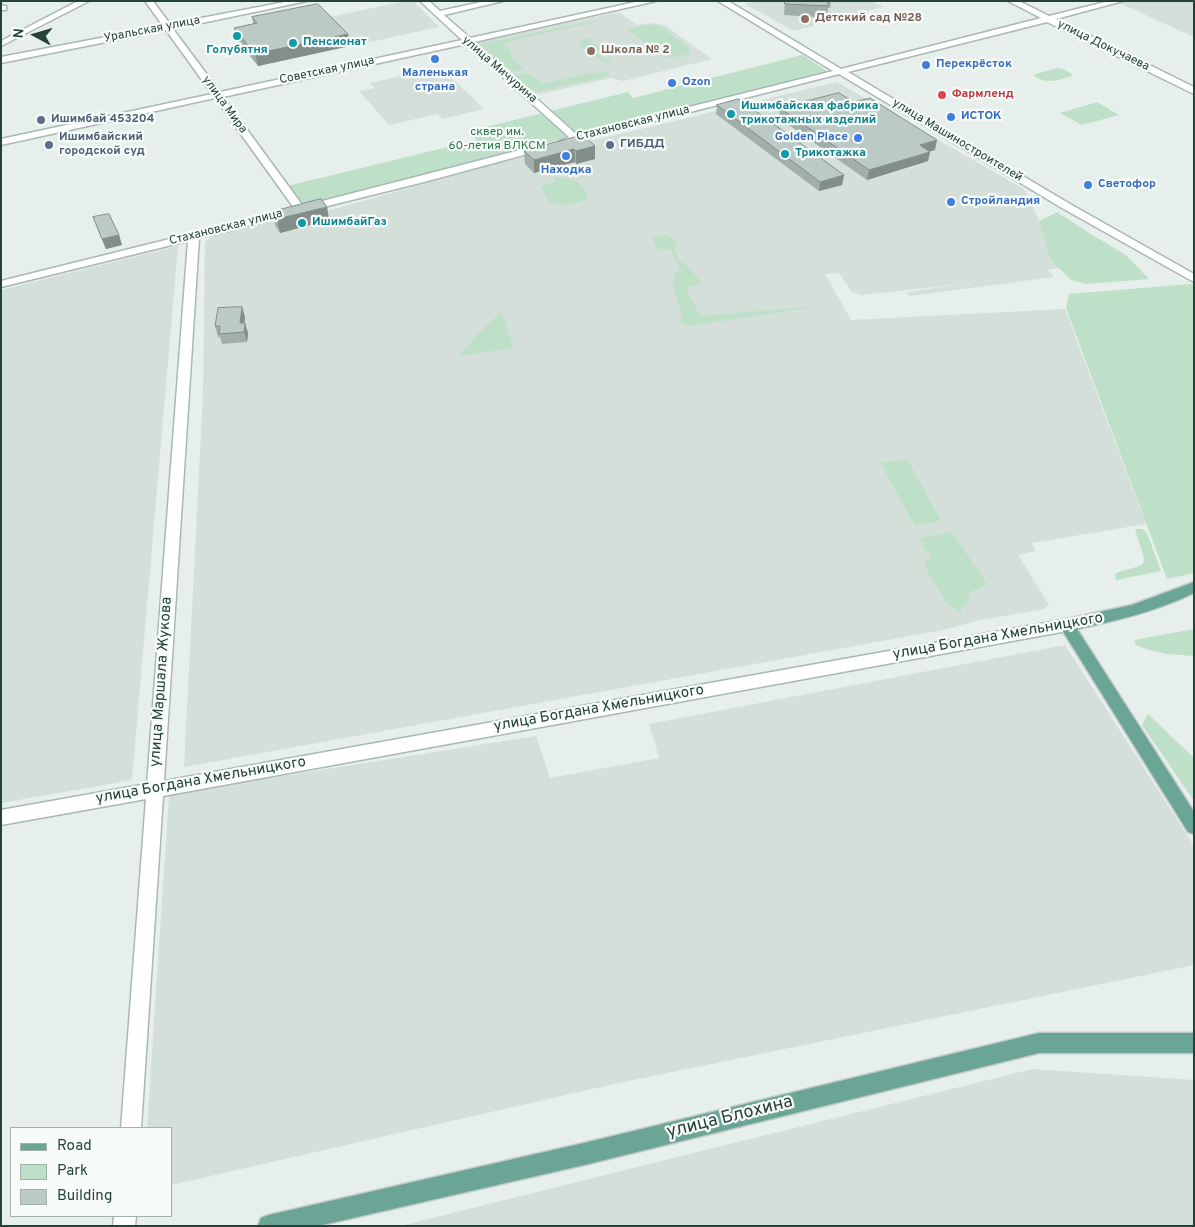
<!DOCTYPE html>
<html>
<head>
<meta charset="utf-8">
<style>
	body { margin:0 }
	#map { position:relative; width:1195px; height:1227px; overflow:hidden; background:#e6efeb; font-family:Overpass,sans-serif }
	canvas { display:block }
	.frame { position:absolute; inset:0; border:2px solid #24423a; pointer-events:none }
	.legend { position:absolute; left:10px; top:1127px; width:162px; height:90px; box-sizing:border-box; background:#f7fbf9; border:1px solid #a3b1ad; margin:0; padding:6px 9px; list-style:none; font-size:15px; color:#24423a }
	.legend li { display:flex; align-items:center; gap:10px; height:25px }
	.legend b { width:25px; border:1px solid #a3b1ad }
	.north { position:absolute; left:10px; top:10px; width:50px; height:50px; -webkit-text-stroke:4px #f7fbf9; paint-order:stroke; rotate:276deg; font-size:14px; font-weight:700; line-height:20px; text-align:center; color:#24423a }
	.north::after { content:''; display:block; margin:auto; width:18px; height:22px; background:#24423a; clip-path:polygon(50% 0,100% 100%,50% 72%,0 100%) }
</style>
</head>
<body>
<div id="map">
<canvas width="1195" height="1227"></canvas>
<div class="frame"></div>
<ul class="legend">
<li><b style="height:6px;background:#6aa596"></b>Road</li>
<li><b style="height:14px;background:#bfe0c8"></b>Park</li>
<li><b style="height:14px;background:#bbcac4"></b>Building</li>
</ul>
<div class="north">N</div>
</div>
<script>
const ctx = document.querySelector('canvas').getContext('2d');
ctx.lineJoin = 'round';
function fillPath(path, color) { ctx.fillStyle = color; ctx.fill(path, 'evenodd'); }
function strokePath(path, color, width, dash) { ctx.strokeStyle = color; ctx.lineWidth = width; ctx.lineCap = dash ? 'butt' : 'round'; ctx.setLineDash(dash || []); ctx.stroke(path); }
function drawText(font, color, halo, rows, align = 'center') {
  ctx.font = font + ' Overpass,sans-serif'; ctx.lineWidth = 4.5; ctx.setLineDash([]); ctx.textBaseline = 'middle'; ctx.strokeStyle = halo; ctx.fillStyle = color; for (const [text, x, y, turn = 0] of rows) {
    ctx.save(); ctx.translate(x, y); ctx.rotate((+turn || 0) * Math.PI / 180); ctx.textAlign = isNaN(turn) ? turn : align; if (halo) ctx.strokeText(text, 0, 0); ctx.fillText(text, 0, 0); ctx.restore();
  }
}
fillPath(new Path2D(`
	M406,1H413L439,27L352,46L325,18Z
	M754,1H872L883,7L794,31L745,4Z
	M1194,1V37L1117,2L1119,1Z
	M619,12L637,25L650,23L664,25L712,59L623,81L611,78L531,96L473,43Z
	M440,67L484,109L443,119L437,114L389,125L359,91L375,88L370,83Z
	M837,82L1024,189L1062,267L1048,270L1054,277L910,296L906,292L972,283L862,295L852,292L839,273L825,274L851,320L1065,309L1146,524L1032,543L1036,551L1018,555L1049,605L1044,609L976,621L943,630L184,767L203,393L205,242L213,235L338,208L495,164Z
	M178,246L132,780L1,803V290Z
	M1065,645L1194,846V965L614,1084L171,1185V1128H147L169,794L536,736L550,778L659,758L649,724Z
	M1032,1069L1194,1080V1226H400Z`), '#d4dfda');
fillPath(new Path2D(`
	M601,19L603,20L503,43L513,54L509,56L524,68L513,72L479,44Z
	M648,25L660,26L689,48L691,51L689,54L671,58L661,56L629,31L632,28Z
	M589,38L592,41L591,43L596,44L604,50L597,52V54L611,61V63L602,62L578,44L584,43L582,40Z
	M802,55L829,72L302,205L287,186L477,140L469,131L628,92L633,98Z
	M1058,68L1063,69L1072,74V76C1058,80 1047,85 1034,76L1035,74Z
	M606,72L612,75L538,92L533,91L513,75L528,73L543,84L589,73Z
	M1097,102L1119,115L1082,125L1060,113Z
	M552,177C571,178 582,178 588,198C575,205 565,206 550,203L540,186L556,182Z
	M1057,212L1089,233L1126,255L1149,279L1086,284L1071,280L1051,260L1039,221Z
	M668,234L678,244L674,249L680,261L690,268L702,284L686,288L700,316L818,306L691,326L681,323C682,308 678,304 674,290C672,285 674,278 674,273L681,270L670,249H658L652,237Z
	M1191,284L1194,285V573L1167,579L1066,308L1069,294Z
	M502,312L514,348L459,356C473,340 485,325 502,312Z
	M908,460L940,519L939,521L915,526L880,462Z
	M1135,529H1143L1147,533L1161,571L1116,580L1115,574C1124,569 1134,569 1143,564L1144,558Z
	M952,532C963,551 977,566 987,585L970,592L968,602L961,607V613L947,604L924,565L931,557L919,538Z
	M1194,629V656L1167,654L1149,650L1136,645L1134,640Z
	M1148,714L1194,758V801L1142,725Z`), '#bfe0c8');
const minor = new Path2D(`
	M78,1H89L1,46V41Z
	M145,1H153L170,24L290,1H307L173,29L220,92L462,40L420,1H429L440,11L486,1H503L444,15L470,38L640,1H656L474,42L577,135L833,71L718,1H728L841,69L1041,18L1008,1H1019L1049,16L1109,1H1123L1056,19L1194,87V94L1047,22L848,72L1070,204L1194,274V282L1062,208L839,74L565,144L560,141L569,137L466,44L223,97L303,206L543,144L548,147L546,149L424,182L199,238L164,781L1067,619L1072,621L1075,625L1072,629L1067,631L163,796L141,1128H121L146,799L1,825V810L147,784L188,241L1,287V281L294,208L215,98L1,145V139L212,94L166,30L1,63V57L163,26Z
	M1,5L6,6V10H1Z
	M114,1216H136L135,1226H113Z`);
const major = new Path2D(`
	M1194,582V593C1157,611 1117,621 1077,629L1194,812V834L1188,832L1059,625L1062,621L1067,619L1132,605Z
	M1039,1033H1194V1053H1039L584,1165L318,1226H258L261,1218L269,1215L584,1143Z`);
strokePath(minor, '#a8b8b2', 3);
strokePath(major, '#c2cac8', 3);
fillPath(minor, '#fff');
fillPath(major, '#6aa596');
fillPath(new Path2D(`
	M785,1H831L830,8H828L827,18L784,15Z
	M252,17L348,34L350,46L258,66L237,40L234,28L253,24Z
	M854,102L935,150L930,151L928,161L867,180L779,118L780,108Z
	M717,105L844,175L842,185L819,191L716,114Z
	M595,146V159L576,164L575,162L534,173L525,164L524,151Z
	M327,207L329,220L280,233L275,225L272,212Z
	M93,217L119,235L122,245L106,249Z
	M242,307L245,317L244,323H245L248,333L247,342L222,344L220,337H218L215,326Z`), '#a1aea9');
fillPath(new Path2D(`
	M348,34L350,46L258,66L255,54Z
	M937,140L935,150L918,155L920,145Z
	M595,146V159L576,164V151Z
	M574,149L575,162L534,173V160Z
	M930,152L928,161L867,180L869,170Z
	M844,175L842,185L819,191L820,182Z
	M327,207L329,220L280,233L277,219Z
	M119,235L122,245L106,249L102,239Z
	M242,307L245,317L243,333L240,323Z
	M245,323L248,333L247,342L244,332Z`), '#838d89');
const building = new Path2D(`
	M785,1H828V6L785,4Z
	M318,4L348,34L255,54L234,28L257,23L252,17Z
	M839,93L854,102L870,98L937,140L920,145L930,152L869,170L780,108Z
	M739,99L844,175L820,182L717,105Z
	M583,135L595,146L576,151L574,149L534,160L524,151Z
	M321,199L327,207L277,219L272,212Z
	M109,214L119,235L102,239L93,217Z
	M242,307L240,323H245L244,332L219,334L220,326H215L218,308Z`);
fillPath(building, '#bbcac4');
strokePath(building, '#838d89', 1);
for (const [x, y, r, color] of [
	[805,19,5,"#8d6e63"],
	[237,36,5,"#0f9aa8"],
	[293,43,5,"#0f9aa8"],
	[591,51,5,"#8d6e63"],
	[435,59,5,"#3f7fe0"],
	[926,65,5,"#3f7fe0"],
	[672,83,5,"#3f7fe0"],
	[942,95,5,"#e0444e"],
	[731,114,5,"#0f9aa8"],
	[951,117,5,"#3f7fe0"],
	[41,120,5,"#5c6f8a"],
	[858,138,5,"#3f7fe0"],
	[49,145,5,"#5c6f8a"],
	[610,145,5,"#5c6f8a"],
	[785,154,5,"#0f9aa8"],
	[566,156,5,"#3f7fe0"],
	[1088,185,5,"#3f7fe0"],
	[951,202,5,"#3f7fe0"],
	[302,223,5,"#0f9aa8"]
]) { const dot = new Path2D(); dot.arc(x, y, r, 0, 2 * Math.PI); ctx.fillStyle = color; ctx.fill(dot); strokePath(dot, '#f7fbf9', 2); }
drawText('bold 12px', '#785e54', '#f7fbf9', [
	["Детский сад №28",815,19],
	["Школа № 2",601,51]
], 'left');
drawText('12px', '#24423a', '#f7fbf9', [
	["Уральская улица",152,30,-11],
	["улица Докучаева",1103,46,26],
	["улица Мичурина",499,70,41],
	["Советская улица",327,71,-12],
	["улица Мира",224,105,54],
	["Стахановская улица",633,124,-14],
	["улица Машиностроителей",957,141,31],
	["Стахановская улица",226,228,-14]
]);
drawText('bold 12px', '#0d838f', '#f7fbf9', [
	["Пенсионат",303,43],
	["Голубятня",237,51,"center"],
	["Ишимбайская фабрика",741,107],
	["трикотажных изделий",741,121],
	["Трикотажка",795,154],
	["ИшимбайГаз",312,223]
], 'left');
drawText('bold 12px', '#366cbe', '#f7fbf9', [
	["Перекрёсток",936,65],
	["Маленькая",435,74,"center"],
	["страна",435,88,"center"],
	["Ozon",682,83],
	["ИСТОК",961,117],
	["Golden Place",848,138,"right"],
	["Находка",566,171,"center"],
	["Светофор",1098,185],
	["Стройландия",961,202]
], 'left');
drawText('bold 12px', '#be3a42', '#f7fbf9', [
	["Фармленд",952,95]
], 'left');
drawText('bold 12px', '#4e5e75', '#f7fbf9', [
	["Ишимбай 453204",51,120],
	["Ишимбайский",59,138],
	["городской суд",59,152],
	["ГИБДД",620,145]
], 'left');
drawText('12px', '#2d7a4b', '#f7fbf9', [
	["сквер им.",497,133],
	["60-летия ВЛКСМ",497,147]
]);
drawText('15px', '#24423a', '#f7fbf9', [
	["улица Богдана Хмельницкого",998,637,-10],
	["улица Маршала Жукова",162,682,-86],
	["улица Богдана Хмельницкого",599,709,-10],
	["улица Богдана Хмельницкого",201,781,-10]
]);
drawText('18px', '#24423a', '#f7fbf9', [
	["улица Блохина",730,1118,-14]
]);
</script>
</body>
</html>
